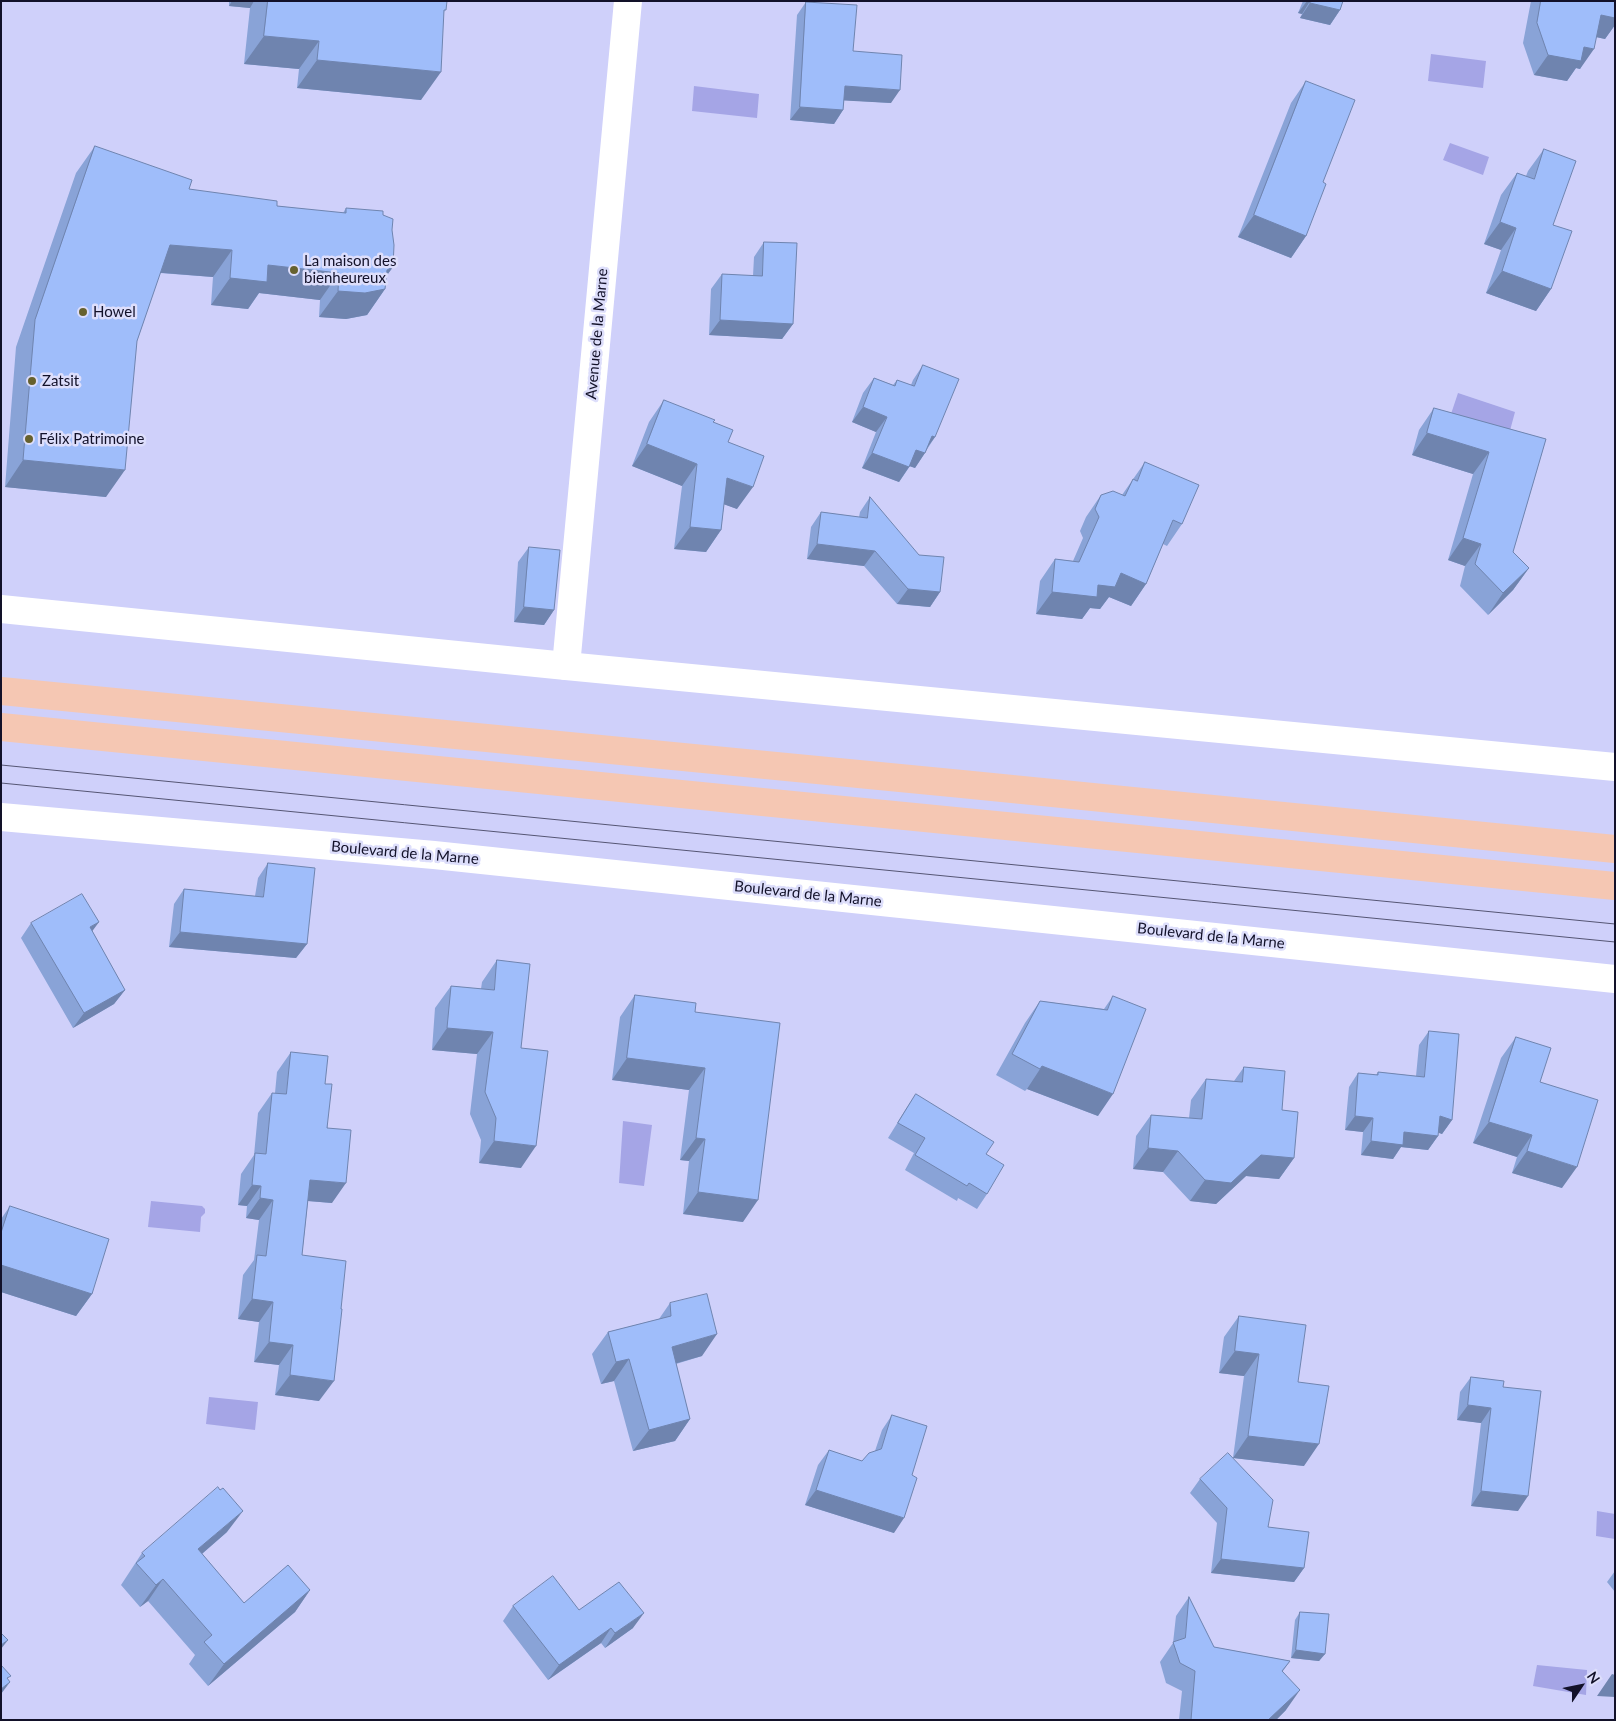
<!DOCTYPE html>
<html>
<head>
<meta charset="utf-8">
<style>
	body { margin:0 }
	#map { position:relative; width:1616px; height:1721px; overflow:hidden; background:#cfd0fa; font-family:Lato,sans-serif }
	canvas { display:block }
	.frame { position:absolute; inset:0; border:2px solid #121129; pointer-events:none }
	.north { position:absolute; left:1556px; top:1661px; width:50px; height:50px; -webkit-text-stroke:4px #dddefb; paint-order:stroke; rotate:56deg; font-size:14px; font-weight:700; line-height:20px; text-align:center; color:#121129 }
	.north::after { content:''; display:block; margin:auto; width:18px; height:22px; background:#121129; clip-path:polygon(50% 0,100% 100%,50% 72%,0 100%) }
</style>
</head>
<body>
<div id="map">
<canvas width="1616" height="1721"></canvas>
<div class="frame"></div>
<div class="north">N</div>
</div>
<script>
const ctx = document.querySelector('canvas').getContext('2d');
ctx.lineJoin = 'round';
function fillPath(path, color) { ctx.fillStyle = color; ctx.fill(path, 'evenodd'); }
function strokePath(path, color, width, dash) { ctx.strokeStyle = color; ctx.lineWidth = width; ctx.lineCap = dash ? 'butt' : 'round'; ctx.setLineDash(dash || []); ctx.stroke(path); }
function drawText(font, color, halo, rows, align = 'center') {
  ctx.font = font + ' Lato,sans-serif'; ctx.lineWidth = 5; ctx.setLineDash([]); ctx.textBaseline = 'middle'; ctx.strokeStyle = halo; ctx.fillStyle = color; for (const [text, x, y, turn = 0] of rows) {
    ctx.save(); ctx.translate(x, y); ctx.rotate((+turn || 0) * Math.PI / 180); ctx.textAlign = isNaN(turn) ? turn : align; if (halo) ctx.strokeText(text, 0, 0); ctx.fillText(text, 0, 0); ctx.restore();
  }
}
fillPath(new Path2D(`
	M1431,54L1486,61L1483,88L1428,81Z
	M694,86L759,94L757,118L692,111Z
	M1450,143L1489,157L1483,175L1443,160Z
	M1458,393L1515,412L1508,438L1449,420Z
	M623,1121L652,1125L644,1186L619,1183Z
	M151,1201L202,1206L205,1209V1213L201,1217L200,1232L148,1227Z
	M209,1397L258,1402L255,1430L206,1424Z
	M1597,1511L1615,1514V1539L1596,1536Z
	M1537,1665L1587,1670L1586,1695L1533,1686Z`), '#a5a5e6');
strokePath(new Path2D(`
	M566,666L628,1`), '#fff', 28);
strokePath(new Path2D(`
	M1,609L566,666L1615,767
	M1,817L434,855L1615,979`), '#fff', 28);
strokePath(new Path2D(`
	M1,691L962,784L1615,849
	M1,727L1615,886`), '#f5c7b3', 28);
strokePath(new Path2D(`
	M1,765L1615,924
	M1,783L1615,942`), '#555573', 1);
fillPath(new Path2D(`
	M229,1H447L421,100L297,88L299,69L244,64L250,8L229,6Z
	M1303,1H1343L1340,10L1330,25L1300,18L1302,14L1298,13Z
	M1531,1H1615V25L1605,39L1596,37L1580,69L1576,68L1567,81L1534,75L1523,43Z
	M806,2L853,51L891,103L844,100L843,110L834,124L790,120L797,15Z
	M1306,81L1323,182L1306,236L1291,258L1238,237L1291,103Z
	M95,146L189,189L277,206L343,213L346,208L383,215L392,230L393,267L387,275L385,289L367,315L346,319L319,317L320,300L259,293L248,309L211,305L213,277L160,273L137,341L106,497L5,487L16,347L76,173Z
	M1544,149L1553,225L1551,289L1536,311L1486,293L1501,250L1484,244L1501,195L1517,173L1526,176L1528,171Z
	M764,242L793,324L782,339L709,335L711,289L722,274L753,276L754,257Z
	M923,365L935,437L915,468L910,466L899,482L862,468L876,432L852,422L863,393L874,378L893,385L897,380L911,385L913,380Z
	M664,400L728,442L737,509L724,504L721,530L706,552L674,549L682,486L632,466L649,422Z
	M1434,408L1546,439L1513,552L1529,568L1513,590L1488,615L1460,586L1465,566L1448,560L1473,474L1412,455L1419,430Z
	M1145,462L1182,524L1167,546L1163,544L1146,584L1131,606L1109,597L1100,609L1090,608L1082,619L1036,614L1040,581L1055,559L1073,561L1083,538L1080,531L1086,517L1101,495H1122Z
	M870,497L940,592L930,607L897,604L864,566L807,559L811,527L821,512L859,517L860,512Z
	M529,547L554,610L544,625L514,622L518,562Z
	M268,863L307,944L296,958L169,947L174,904L184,889L255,896L258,878Z
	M31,923L92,931L125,990L114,1004L73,1028L21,938Z
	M497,960L521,1048V1168L479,1163L481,1140L470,1114L477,1054L432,1050L435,1008L451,986L481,989L482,982Z
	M635,995L695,1012L743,1222L683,1214L689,1161L680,1160L689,1090L612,1080L620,1017Z
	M1113,996L1098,1116L1027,1089L1025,1091L996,1075L1025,1023L1040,1001L1104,1009Z
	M1429,1031L1452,1120L1442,1134L1438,1132V1136L1428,1150L1401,1147L1393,1159L1361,1155L1363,1132L1345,1130L1349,1087L1358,1073L1376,1075L1378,1072L1416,1076L1419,1045Z
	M1516,1037L1540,1082L1562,1188L1512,1173L1517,1157L1473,1143L1501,1058Z
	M291,1052L325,1084L332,1203L308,1201L302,1255L319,1401L275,1395L279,1365L254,1362L259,1322L238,1319L243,1275L254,1260L259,1220L246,1218L247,1206L238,1205L241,1174L254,1155L258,1113L272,1093H275L277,1072Z
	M1244,1067L1282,1110L1294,1158L1279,1179L1246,1176L1216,1204L1190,1201L1163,1172L1133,1169L1136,1136L1151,1115L1189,1118L1191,1100L1206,1079L1234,1081Z
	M916,1094L986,1154L987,1194L977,1209L958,1198L957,1201L905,1170L914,1153L888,1138L906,1109Z
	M10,1206L92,1294L76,1316L1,1292V1219Z
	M670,1303L702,1356L676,1364L690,1419L675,1441L633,1451L614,1381L601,1384L592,1354L608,1332L659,1319Z
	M1239,1316L1298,1382L1304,1466L1233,1458L1244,1376L1219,1373L1224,1337Z
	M1471,1377L1503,1387L1518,1511L1471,1506L1481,1423L1457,1420L1460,1392Z
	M892,1415L894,1533L805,1505L818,1465L829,1450L862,1461L875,1451L882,1430Z
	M1200,1479L1268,1527L1304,1568L1294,1582L1211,1573L1217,1523L1190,1493Z
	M227,1532L202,1554L244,1603L310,1590L295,1612L208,1686L189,1664L195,1655L148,1601L140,1607L121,1585L142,1553Z
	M1615,1571V1592L1607,1582Z
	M1189,1597L1214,1647L1290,1661L1283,1671L1286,1710L1276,1720H1179L1182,1691L1166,1683L1160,1662L1173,1643L1176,1616Z
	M513,1606L579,1610L633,1628L605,1648L601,1643L548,1680L503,1621Z
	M1300,1612L1325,1654L1319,1661L1291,1658L1295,1620Z`), '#89a3d7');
fillPath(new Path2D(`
	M232,1H254L250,8L229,6Z
	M1307,1H1310L1302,14L1298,13Z
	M1310,3L1340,10L1330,25L1300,18Z
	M1601,15L1615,17V25L1605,39L1587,35Z
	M264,36L319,41L299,69L244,64Z
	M1584,47L1594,49L1580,69L1576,68L1567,81L1534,75L1548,55Z
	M317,60L441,72L421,100L297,88Z
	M845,86L900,90L891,103L835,100Z
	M800,107L843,110L834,124L790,120Z
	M1254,215L1306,236L1291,258L1238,237Z
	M1500,222L1516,228L1501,250L1484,244Z
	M170,245L232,250L213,277L151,272Z
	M268,265L339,273L320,300L259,293L248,309L211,305L230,278Z
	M393,267L376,290L385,289L367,315L346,319L319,317L338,291L387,270Z
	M1502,271L1551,289L1536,311L1486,293Z
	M720,320L793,324L782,339L709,335Z
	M863,407L887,417L876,432L852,422Z
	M1427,433L1489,452L1473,474L1412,455Z
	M932,436L935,437L924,452Z
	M647,444L697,464L682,486L632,466Z
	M916,450L925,453L915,468L906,465Z
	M872,453L909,467L899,482L862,468Z
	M23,460L125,470L106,497L5,487Z
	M727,478L753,487L737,509L712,500Z
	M690,527L721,530L706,552L674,549Z
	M1463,538L1481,544L1465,566L1448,560Z
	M817,544L875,551L864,566L807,559Z
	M1529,568L1513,590L1488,615L1503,593Z
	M1121,573L1146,584L1131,606L1109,597L1100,609L1090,608L1082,619L1036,614L1052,592L1098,585Z
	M908,589L940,592L930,607L897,604Z
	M524,607L554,610L544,625L514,622Z
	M99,922L88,937L90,927Z
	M180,932L307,944L296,958L169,947Z
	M125,990L114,1004L73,1028L84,1013Z
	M447,1028L493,1032L477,1054L432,1050Z
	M627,1058L705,1068L689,1090L612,1080Z
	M1042,1066L1113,1094L1098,1116L1027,1089Z
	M1355,1116L1373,1118L1363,1132L1345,1130Z
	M1440,1116L1452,1120L1442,1134L1430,1130Z
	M1489,1122L1532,1135L1517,1157L1473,1143Z
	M1404,1132L1438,1136L1428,1150L1401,1147L1393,1159L1361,1155L1371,1141Z
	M696,1138L705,1139L689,1161L680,1160Z
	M494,1141L536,1146L521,1168L479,1163Z
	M1148,1148L1178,1151L1163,1172L1133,1169Z
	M1527,1151L1577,1167L1562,1188L1512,1173Z
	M1261,1155L1294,1158L1279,1179L1246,1176L1216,1204L1190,1201L1205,1180Z
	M310,1180L346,1183L332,1203L296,1200Z
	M252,1185L261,1186L247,1206L238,1205Z
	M698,1192L758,1200L743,1222L683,1214Z
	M260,1198L273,1200L259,1220L246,1218Z
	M1,1265L92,1294L76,1316L1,1292Z
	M252,1299L273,1302L259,1322L238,1319Z
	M717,1334L702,1356L656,1369L672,1347Z
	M269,1342L293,1345L279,1365L254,1362Z
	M1235,1351L1259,1354L1244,1376L1219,1373Z
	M629,1359L614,1381L601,1384L616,1362Z
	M290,1375L334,1381L319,1401L275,1395Z
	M1468,1405L1491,1408L1481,1423L1457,1420Z
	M690,1419L675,1441L633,1451L649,1430Z
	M1248,1436L1319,1444L1304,1466L1233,1458Z
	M816,1490L904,1518L894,1533L805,1505Z
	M1481,1491L1528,1496L1518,1511L1471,1506Z
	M243,1511L227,1532L182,1571L198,1549Z
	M1221,1559L1304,1568L1294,1582L1211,1573Z
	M163,1579L148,1601L140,1607L156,1585Z
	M310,1590L295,1612L208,1686L224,1664Z
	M644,1613L633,1628L605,1648L615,1633Z
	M611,1628L601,1643L548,1680L559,1665Z
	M8,1640L1,1649V1645Z
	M1296,1650L1325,1654L1319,1661L1291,1658Z
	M1612,1674L1615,1675V1697L1597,1696Z
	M10,1682L1,1694V1689Z
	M1300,1690L1286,1710L1276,1720H1268Z`), '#6f84af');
const building = new Path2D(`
	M268,1H447L446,10H444L441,72L317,60L319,41L264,36Z
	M1311,1H1343L1340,10L1310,3Z
	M1541,1H1615V18L1601,15L1594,49L1584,47L1581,61L1548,55L1537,23Z
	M806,2L857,5L853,51L902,55L900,90L845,86L843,110L800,107Z
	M1306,81L1355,100L1323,182L1326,184L1306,236L1254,215Z
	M95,146L192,180L189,189L277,201V206L346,213V208L383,211V215L393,219L392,230L394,245L393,267L387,270L385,289L365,293L338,291L339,273L268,265L267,282L230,278L232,250L170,245L137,341L125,470L23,460L35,320Z
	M1544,149L1576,161L1553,225L1572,231L1551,289L1502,271L1516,228L1500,222L1517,173L1534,179Z
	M764,242L797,243L793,324L720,320L722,274L762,276Z
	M923,365L959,379L935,437L932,436L925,453L916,450L909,467L872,453L887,417L863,407L874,378L895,386L897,380L914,386Z
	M664,400L715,420L713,422L733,430L728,442L764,456L753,487L727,478L721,530L690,527L697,464L647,444Z
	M1434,408L1546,439L1513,552L1529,568L1503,593L1475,564L1481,544L1463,538L1489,452L1427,433Z
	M1145,462L1199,485L1182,524L1173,520L1146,584L1121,573L1115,587L1098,585L1097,597L1052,592L1055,559L1079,562L1099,517L1095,509L1101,495L1113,491L1125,496L1133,479L1137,481Z
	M870,497L919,555L944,557L940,592L908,589L875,551L817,544L821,512L867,518Z
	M529,547L560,550L554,610L524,607Z
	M268,863L315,868L307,944L180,932L184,889L263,897Z
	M82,894L99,922L90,927L125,990L84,1013L31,923Z
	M497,960L530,964L521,1048L548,1051L536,1146L494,1141L496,1118L485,1092L493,1032L447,1028L451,986L494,990Z
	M635,995L696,1003L695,1012L780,1023L758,1200L698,1192L705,1139L696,1138L705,1068L627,1058Z
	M1113,996L1146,1009L1113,1094L1042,1066L1040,1069L1012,1054L1040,1001L1107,1010Z
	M1429,1031L1459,1034L1452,1120L1440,1116L1438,1136L1404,1132L1403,1145L1371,1141L1373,1118L1355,1116L1358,1073L1378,1075V1072L1424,1077Z
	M1516,1037L1551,1048L1540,1082L1598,1100L1577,1167L1527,1151L1532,1135L1489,1122Z
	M291,1052L328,1056L325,1084H332L327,1128L351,1130L346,1183L310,1180L302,1255L346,1261L341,1309H342L334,1381L290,1375L293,1345L269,1342L273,1302L252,1299L257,1255L266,1256L273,1200L260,1198L261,1186L252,1185L255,1153L266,1154L272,1093L286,1094Z
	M1244,1067L1285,1071L1282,1110L1298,1112L1294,1158L1261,1155L1231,1183L1205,1180L1178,1151L1148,1148L1151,1115L1202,1119L1206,1079L1242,1082Z
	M916,1094L994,1142L986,1154L1004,1165L987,1194L969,1183L967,1186L915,1155L925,1138L898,1123Z
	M10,1206L109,1239L92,1294L1,1265V1233Z
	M707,1294L717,1334L672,1347L690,1419L649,1430L629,1359L616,1362L608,1332L671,1316L670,1303Z
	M1239,1316L1306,1325L1298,1382L1329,1386L1319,1444L1248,1436L1259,1354L1235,1351Z
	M1471,1377L1504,1381L1503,1387L1541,1391L1528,1496L1481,1491L1491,1408L1468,1405Z
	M892,1415L927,1426L912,1475L917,1478L904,1518L816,1490L829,1450L862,1461L869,1453L881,1449Z
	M1228,1453L1273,1500L1268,1527L1309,1532L1304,1568L1221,1559L1227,1508L1200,1479Z
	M218,1487L220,1490L223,1488L243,1511L198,1549L244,1603L288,1565L310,1590L224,1664L204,1642L212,1635L163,1579L156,1585L136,1563L145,1556L142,1553Z
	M553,1576L579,1610L619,1582L644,1613L615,1633L611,1628L559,1665L513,1606Z
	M1189,1597L1214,1647L1290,1661L1282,1671L1300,1690L1268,1720H1191L1195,1671L1180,1663L1173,1642L1185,1638Z
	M1300,1612L1329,1614L1325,1654L1296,1650Z
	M1,1633L8,1640L1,1645Z
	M1,1665L11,1676L7,1678L10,1682L1,1689Z`);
fillPath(building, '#9fbdfa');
strokePath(building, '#6f84af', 1);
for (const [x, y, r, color] of [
	[294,270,5,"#66612e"],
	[83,312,5,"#66612e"],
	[32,381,5,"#66612e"],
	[29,439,5,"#66612e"]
]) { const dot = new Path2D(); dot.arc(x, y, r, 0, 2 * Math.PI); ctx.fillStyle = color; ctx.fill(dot); strokePath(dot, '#dddefb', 2); }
drawText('15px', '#121129', '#dddefb', [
	["La maison des",304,261],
	["bienheureux",304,278],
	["Howel",93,312],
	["Zatsit",42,381],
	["Félix Patrimoine",39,439]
], 'left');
drawText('15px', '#121129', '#dddefb', [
	["Avenue de la Marne",597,334,-85],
	["Boulevard de la Marne",405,853,5],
	["Boulevard de la Marne",808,894,6],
	["Boulevard de la Marne",1211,936,6]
]);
</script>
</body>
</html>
